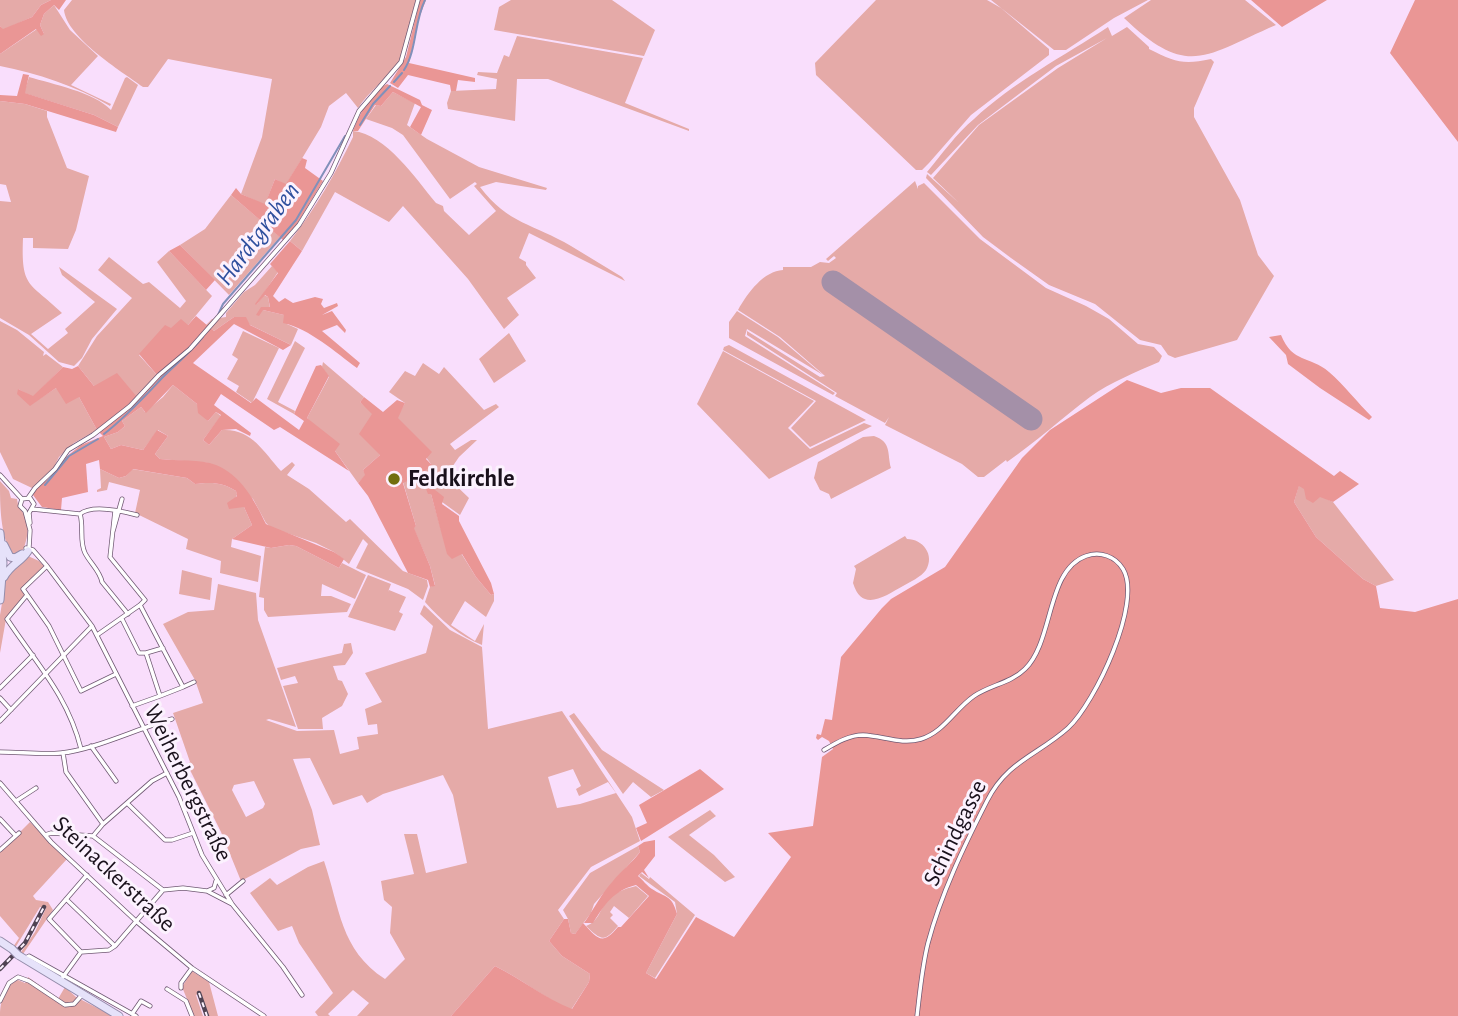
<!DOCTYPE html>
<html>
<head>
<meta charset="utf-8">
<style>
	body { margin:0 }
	canvas { display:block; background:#f9defc }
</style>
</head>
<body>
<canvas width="1458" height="1016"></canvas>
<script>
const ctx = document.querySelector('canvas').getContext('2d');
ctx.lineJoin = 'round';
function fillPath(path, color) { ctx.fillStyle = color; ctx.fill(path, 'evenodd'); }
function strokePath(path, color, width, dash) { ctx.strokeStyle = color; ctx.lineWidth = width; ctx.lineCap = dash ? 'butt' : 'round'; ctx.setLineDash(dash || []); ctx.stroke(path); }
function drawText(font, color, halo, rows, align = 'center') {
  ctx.font = font + ' "Alegreya Sans",sans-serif'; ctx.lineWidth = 6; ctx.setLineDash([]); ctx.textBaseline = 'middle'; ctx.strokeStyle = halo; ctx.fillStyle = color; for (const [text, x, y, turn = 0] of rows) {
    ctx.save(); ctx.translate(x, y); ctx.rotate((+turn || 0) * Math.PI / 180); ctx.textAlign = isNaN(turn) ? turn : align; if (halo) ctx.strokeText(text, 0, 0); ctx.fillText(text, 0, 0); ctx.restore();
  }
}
fillPath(new Path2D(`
	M0,0H51L41,5L32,17L3,30L0,26Z
	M72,0H416C410,20 409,45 398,63C386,80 369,91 358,108L346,93L329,106L321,127L286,185L275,179L265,205L241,194L262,137L272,79L168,59L148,87H143C121,71 67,38 64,10Z
	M511,0H612L655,30L644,56L494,30L499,7Z
	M876,0H987L1001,8L1049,49V55L971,115L929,163L922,170H916L816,75L815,63Z
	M991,0H1148L1114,18L1066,50H1054Z
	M1151,0H1245L1276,25C1204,56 1188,79 1124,18Z
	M54,5L70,30L98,56L71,85L111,104L110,106C76,86 37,73 0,66V54L37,29L44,34L40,25L44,14Z
	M1108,27L1112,36L1127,27L1149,47V49C1175,62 1183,65 1211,59L1214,62L1194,108V117L1240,200L1258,255L1274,276L1237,340L1175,358L1168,355L1161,345L1140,340L1095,304L1049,285L1011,258L983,237L926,178L927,174L959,203L933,178L979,125L1058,68L1107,38L1056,66L978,125L931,175L927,172C942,154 956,134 974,119C1012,83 1064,56 1108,27Z
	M517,36L643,58L625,103L689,129V131L548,79H517L515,121L448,109L447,103L451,91L496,89L497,79L477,75L478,72L497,73L504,55L509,57Z
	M29,77C52,84 94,92 111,110L125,78L127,77L138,85L118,127L94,115L24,93Z
	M393,92L415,103L407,125L427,139L479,167L547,188L546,190L496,182L480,187C508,224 534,224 571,246C588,256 605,267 622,277L625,281L529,233L519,258L526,262V265L536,278L507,298L519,315L504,329L468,279L403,206L389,222L335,192L302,251L290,241C316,208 335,174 353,137V131C386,134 416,179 436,203L443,206L444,211L469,235L496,211L474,186L477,184L475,182L450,199L403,135L392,128L366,119L376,105L381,106Z
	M0,101L25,104L47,111V117L67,168L89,176L76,230L68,249L33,248V238H23C21,289 29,281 62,313L31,334L48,349L68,333L65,329L95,302L62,275L59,267L117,309L92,339L82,358L74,366L59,362L29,335L0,318V201L11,202L6,185L0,184Z
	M915,181L918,189V186L924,183L980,239L1046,288L1086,306L1109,319L1138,344L1154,347L1162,356L1159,362C1136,372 1111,382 1090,397C1062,418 1036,442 1007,462L1006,460L984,477H978L962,464L885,425L889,417L885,423L835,396L837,393L747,335V331L820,377L825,376L780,337L738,310C748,292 764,271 783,270V267H811L820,262L829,263L836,258L834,256L828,261L826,259Z
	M231,195L280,237L229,295L180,245L205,229Z
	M169,251L212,296L188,325L171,329L139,355L157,375L137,397L94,386L78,366L97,336L132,298L98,270L109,257L143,284L149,282L180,308L186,301L157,262Z
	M272,266L278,272L256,305L264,295L268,297L270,308L263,310L284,315L287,324L298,329L291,345L234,317L214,331L206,325L212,319L226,317V313L244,292L255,285Z
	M737,311L778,337L823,375L747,329L745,336L835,393L833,395L729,338V322Z
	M0,321L17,330L44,352L43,356L46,354L63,367L33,397L18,389L30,405L56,388L79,397L97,430L74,443L59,457L53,469L32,488L13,479L0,452Z
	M243,331L279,348L252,403L236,392L239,386L227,379L238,359L232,355Z
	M509,333L526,361L494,383L479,359Z
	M295,341L305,348L278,402L295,411L294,414L267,399Z
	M729,345L866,420L810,447L791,428L816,401L723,350L724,347Z
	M723,351L814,401L788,428L810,449L864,423L872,426L769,479L697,404Z
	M323,362L364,397L360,402L373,413L380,455L363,470L366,475L358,483L335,451L307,418L329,377L322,367Z
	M423,363L439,374L444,367L484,410L496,404L499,407L450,444L455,450L471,440H477L459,457L446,476L469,498L460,515L431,494L448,554L461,553L476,577L491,595L494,594V601L486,617L465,601L451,625L475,641L484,624L482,645C459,636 441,620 425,602L430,587L435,585L430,566L413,527L416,526L403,482L420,475L431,464L397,418L405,403L389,392L405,371L415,376Z
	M173,385L197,404L208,421L216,412L221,416L203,440L209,445L222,430C251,428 263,451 281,471L292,462L295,465L287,475L309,489L346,522L350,519L403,571L427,580L428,586L423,600L408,589L356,568L368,544L363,539L349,564L334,552L316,543L272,528L266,523L253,499L208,463L160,459L155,454L168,436L158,430L143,450L121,445L111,449L104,437L118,432L125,426L122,421L141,407L145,412L163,397Z
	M874,436C892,442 887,454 891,468L831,499L829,494L820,490L814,478L818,462L863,437Z
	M100,469L119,478L126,476L132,469L187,478L195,484C211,482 222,482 236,491L237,495L234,500L244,507L252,525L232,539L231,547L261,556L258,582L220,573L221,561L186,549L188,539L135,513L140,490L109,482L107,490L97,492V490L101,488Z
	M0,481L9,491L11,498L17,499C18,507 20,508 24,514C31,524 27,542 22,552L12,556C0,533 0,506 0,481Z
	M1299,485L1333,502L1394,580L1376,586L1363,579L1316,537L1294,502Z
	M905,536L907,539C923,539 935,555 926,570C921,577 910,582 903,586C885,596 862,613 853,583L856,569L854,566Z
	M289,545L296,546L339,568L342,563L366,575L355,599L322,584L321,596H331L351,604L347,612L268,617L264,610V598L259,597L265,547L271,548Z
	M28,556L39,561L44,566L22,589L27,597L6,619L0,653V615L7,574Z
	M182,570L212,578L210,600L179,594Z
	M368,575L391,584L388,592L389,590L406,597L399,612L403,614L395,631L348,617Z
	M218,584L256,593L258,620L296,727L269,719L266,720L297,731L334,730L340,754L359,749L357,737L378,734L377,724L368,725L365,709L382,702L365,673L426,653L433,626L420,614L424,605L450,630L482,647L488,729L562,711L632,817L640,841L591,867L558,910L564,919L549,941L562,956L590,974L589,982L571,1010C544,998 522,979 495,966L451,1016H357L369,1003L353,990L328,1014L330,1016H318L315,1012L333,993L299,943L292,926L278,931L250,893L270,878L277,885L308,867L324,861C340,908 340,950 385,979L405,959L390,933L392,907L384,900L381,881L414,874L404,834H417L426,873L467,863L453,795L443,775L383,794L367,803L362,795L333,805L310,758L293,759L312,810L320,845L301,849L241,881L221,832L187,764L190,762L173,713L203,703L195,680L163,624L188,612L214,610ZM573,769L581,786L576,789L579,796L608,782L616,793L580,804L557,808L548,777ZM254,781L265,804L263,808L246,817L232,790L234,785Z
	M351,643L353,653L345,665L333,666L338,680L342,681L348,694L342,706L322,718L323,729H298L283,686L298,683L295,676L281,680L277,668L342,653L344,644Z
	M574,713L602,750L664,790L651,797L633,782L623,794L569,716Z
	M710,810L716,816L689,835L714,855L735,877L725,882L668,837Z
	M30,822L67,859L33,896L36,900L48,902L53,910L23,954L21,952L35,932L46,908L40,907L15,948L13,947L19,938L0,916V852Z
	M638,846L640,852L594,904L591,913L575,934L571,933L568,919L563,910L590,873Z
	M641,873L649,879L650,877L695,915L655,978L646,973L677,914L675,902L639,876Z
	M636,886L648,896L629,918L614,906L610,912L613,915L610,918L618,926C604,943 601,940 586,926C599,921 599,911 607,901C615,892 624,889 636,886Z
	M192,971L209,982L218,1016H209L201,993L196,995L203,1016H194L182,987Z
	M28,977L58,999L65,987L76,997L113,1016H0C0,1002 4,986 18,980L25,983Z`), '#e5aaa8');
fillPath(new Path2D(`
	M51,0H66L59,10L54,5L44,14L40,25L44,34L41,36L36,29L0,54V26L3,29L32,17L41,5Z
	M420,0H426L418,21L409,63L475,78V82L458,80L456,91H451L450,85L408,75L398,88L390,83L406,57Z
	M1251,0H1327L1282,27Z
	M1415,0H1458V142L1390,53Z
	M23,74L29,75L25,93L94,115L118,127L116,132L25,104L0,101V95L17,96Z
	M387,84L420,100L422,105L432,110L421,135L410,127L421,107L393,92L381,106L375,105L358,131H353C360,113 370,93 387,84Z
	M302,158L307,160L305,168L323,181L297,224L283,240L231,195L236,188L241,194L265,204L275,179L286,184Z
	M290,241L302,251L273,296L279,302L285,298L293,303L315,297L323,299L321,304L324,308L337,303L338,306L322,315L332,311L346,330L345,333L337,325L322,331L360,363L357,368C335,352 310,329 283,323L284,315L263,310L259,316L256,315L261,307H270L268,297L265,295L256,305L255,304L278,273L270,264Z
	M180,245L215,280L206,290L169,251Z
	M196,316L214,331L234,317H246L250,325L291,345L283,350L234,324L193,363L251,403L256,398L299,430L304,421L294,414L316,366L321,365L329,376L307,418L340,444L335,451L349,471L280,427L274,430L221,394L214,405L251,433L250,436L236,429L222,430L209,445L203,440L221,415L216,412L208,421L198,413L197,404L173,385L146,413L141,407L122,421L125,426L118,432L104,437L111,449L121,445L143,450L157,430L168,436L155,454L160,459C177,461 200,459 216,465C241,475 255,501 266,524L334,552L344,559L339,568L296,546L289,545L271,548L232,539L252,525L244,507L229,509L227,503L237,496L236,491C222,482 211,482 195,484L187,478L133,469L126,476L119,478L100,469L99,460L86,464L88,492L62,498L61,510L42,507L33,495L37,487L54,475L66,457L81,445L103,436L97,430L79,397L66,404L56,388L30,406L17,394L18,389L33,396L63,367L72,369L78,366L94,386L117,373L137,397L157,375L139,354L165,325L171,328L181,319L188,325Z
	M1281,335C1293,364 1309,355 1329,372C1344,385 1358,403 1372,417L1369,420L1320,388L1288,364L1286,355L1269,337Z
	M1127,380L1161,393L1181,388H1210L1334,476L1340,471L1359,484L1333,502L1320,497L1313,503L1306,499L1304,489L1299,486L1294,502L1316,537L1363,579L1376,586L1380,608L1415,612L1458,599V1016H451L495,966C522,979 544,998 572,1009L589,982L590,974L562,956L549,941L564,919H568L571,933L575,934L583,923C598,939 602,946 618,927H621L649,896L636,885C613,891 605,904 593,923H584C594,909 601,894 613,881C621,871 632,863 640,852L638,846L644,842L655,840V856L644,870L649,878L642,872L638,876C643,880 647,886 652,889C666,898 672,895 677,914L646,973L656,979L696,917L734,937L791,857L768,833L813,826L822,757L833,749L829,741L822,737L818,740L816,738L817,734L821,735L825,719L832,720L841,657L882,608L891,599L945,567L1022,458L1050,430Z
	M364,397L383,412L397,400L405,403L398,418L432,452L426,459L432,465L420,475L403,483L416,526L414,528L430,566L435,586L430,587L428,580L408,573L368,496L358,483L365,475L363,470L380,455L359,434L372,414L360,402Z
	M430,486L444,497L442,504L459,516V521L491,583L494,594L491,595L476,577L462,554L452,559L447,554L431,494H428L426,489Z
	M700,769L724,789L641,841L636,828L647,823L639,805Z`), '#ea9695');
strokePath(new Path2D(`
	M404,70C417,50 414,22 425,0
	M394,82L402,73
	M360,125L373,104L390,86
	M218,315L223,304L296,220L345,136
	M104,434C127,416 144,397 164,376C177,363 191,352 203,337
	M45,485L69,456L98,439`), '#8190ba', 2);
strokePath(new Path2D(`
	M833,282L1031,419`), '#a490a8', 23);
const minor = new Path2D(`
	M0,475L22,499L20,506L25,511L30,530
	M28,498L35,488L55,469L68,450L93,435L130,406L159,375L190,349L299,225L331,173L359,111L401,62L418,0
	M22,499L30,498L34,504L29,513L30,523
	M32,509L80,514C84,527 79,541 85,553C90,563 100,571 102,582L128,614
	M115,511L110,557L145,600L140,605L183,687L160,696
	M80,514C92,504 122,511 137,515
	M113,531L122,499
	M26,548L33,550L47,566L92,626L179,797L202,855L232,904
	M29,548L30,531
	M47,566L23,589L49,626L81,691L116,674
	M27,595L7,619C36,663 68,696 81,749
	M122,619L139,653H146L160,696L132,706
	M97,635L140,605
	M146,653L163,648
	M183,687L194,682
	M0,688L33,655
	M0,698L11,710
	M0,721L92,626
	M91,746L116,781
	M824,750C836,743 849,735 863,735C883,736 902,745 921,739C944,732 955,709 974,696C990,685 1011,683 1025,669C1054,641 1046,570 1086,556C1100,551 1115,556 1123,569C1143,602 1095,703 1068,728C1038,755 1007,761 987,801C964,846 941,894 928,943C922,967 920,991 917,1016
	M0,752C20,752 41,755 61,753C94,750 138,728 172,719
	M63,753L66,772L103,824
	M0,783L51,842L137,922L192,968L264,1016
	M16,801L36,788
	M128,804L165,840H172L193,833
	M0,819L15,835
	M45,835L51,833L93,836L163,890L183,888L207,891L214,888L216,881
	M93,836L103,824L152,781L167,773
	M0,850L19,833
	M207,891L232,904L283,967L302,995
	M226,895L243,881
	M66,899L115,946
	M81,952L49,919L87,875
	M26,958L29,956L136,1016
	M60,981L81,952L109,950L115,946L163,890
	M181,988V983L192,968
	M167,989L186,1001L192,1016
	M0,1001L9,983L18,977L29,981L65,1005L74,1004L82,995
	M132,1014L141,1001L150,1006`);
const primary = new Path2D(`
	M0,533L3,563L0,600
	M4,545L10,557L15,558L22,554
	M4,577C10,565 21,562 28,551
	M0,941L12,949
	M18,955L119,1016`);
strokePath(minor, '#705973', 5);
strokePath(primary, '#948caa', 9);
strokePath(minor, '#fff', 3.5);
strokePath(primary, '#e6e2fa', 7);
const rail = new Path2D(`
	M0,969L25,943L44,907
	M199,993L207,1016`);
strokePath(rail, '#504353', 4.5);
strokePath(rail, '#fcf2fe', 2, [5]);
const primaryBridge = new Path2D(`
	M12,949L18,955`);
strokePath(primaryBridge, '#948caa', 9, []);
strokePath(primaryBridge, '#e6e2fa', 7);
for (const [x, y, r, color] of [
	[394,479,7,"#716e0e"]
]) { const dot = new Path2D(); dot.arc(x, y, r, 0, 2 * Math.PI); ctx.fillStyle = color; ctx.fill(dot); strokePath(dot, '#fcf2fe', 2.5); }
drawText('bold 24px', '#1a111c', '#fcf2fe', [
	["Feldkirchle",408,479]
], 'left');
drawText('24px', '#1a111c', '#fcf2fe', [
	["Weiherbergstraße",188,783,64],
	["Schindgasse",955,833,-64],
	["Steinackerstraße",114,874,43]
]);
drawText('italic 26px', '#30509e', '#fcf2fe', [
	["Hardtgraben",258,234,-53]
]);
</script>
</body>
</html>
